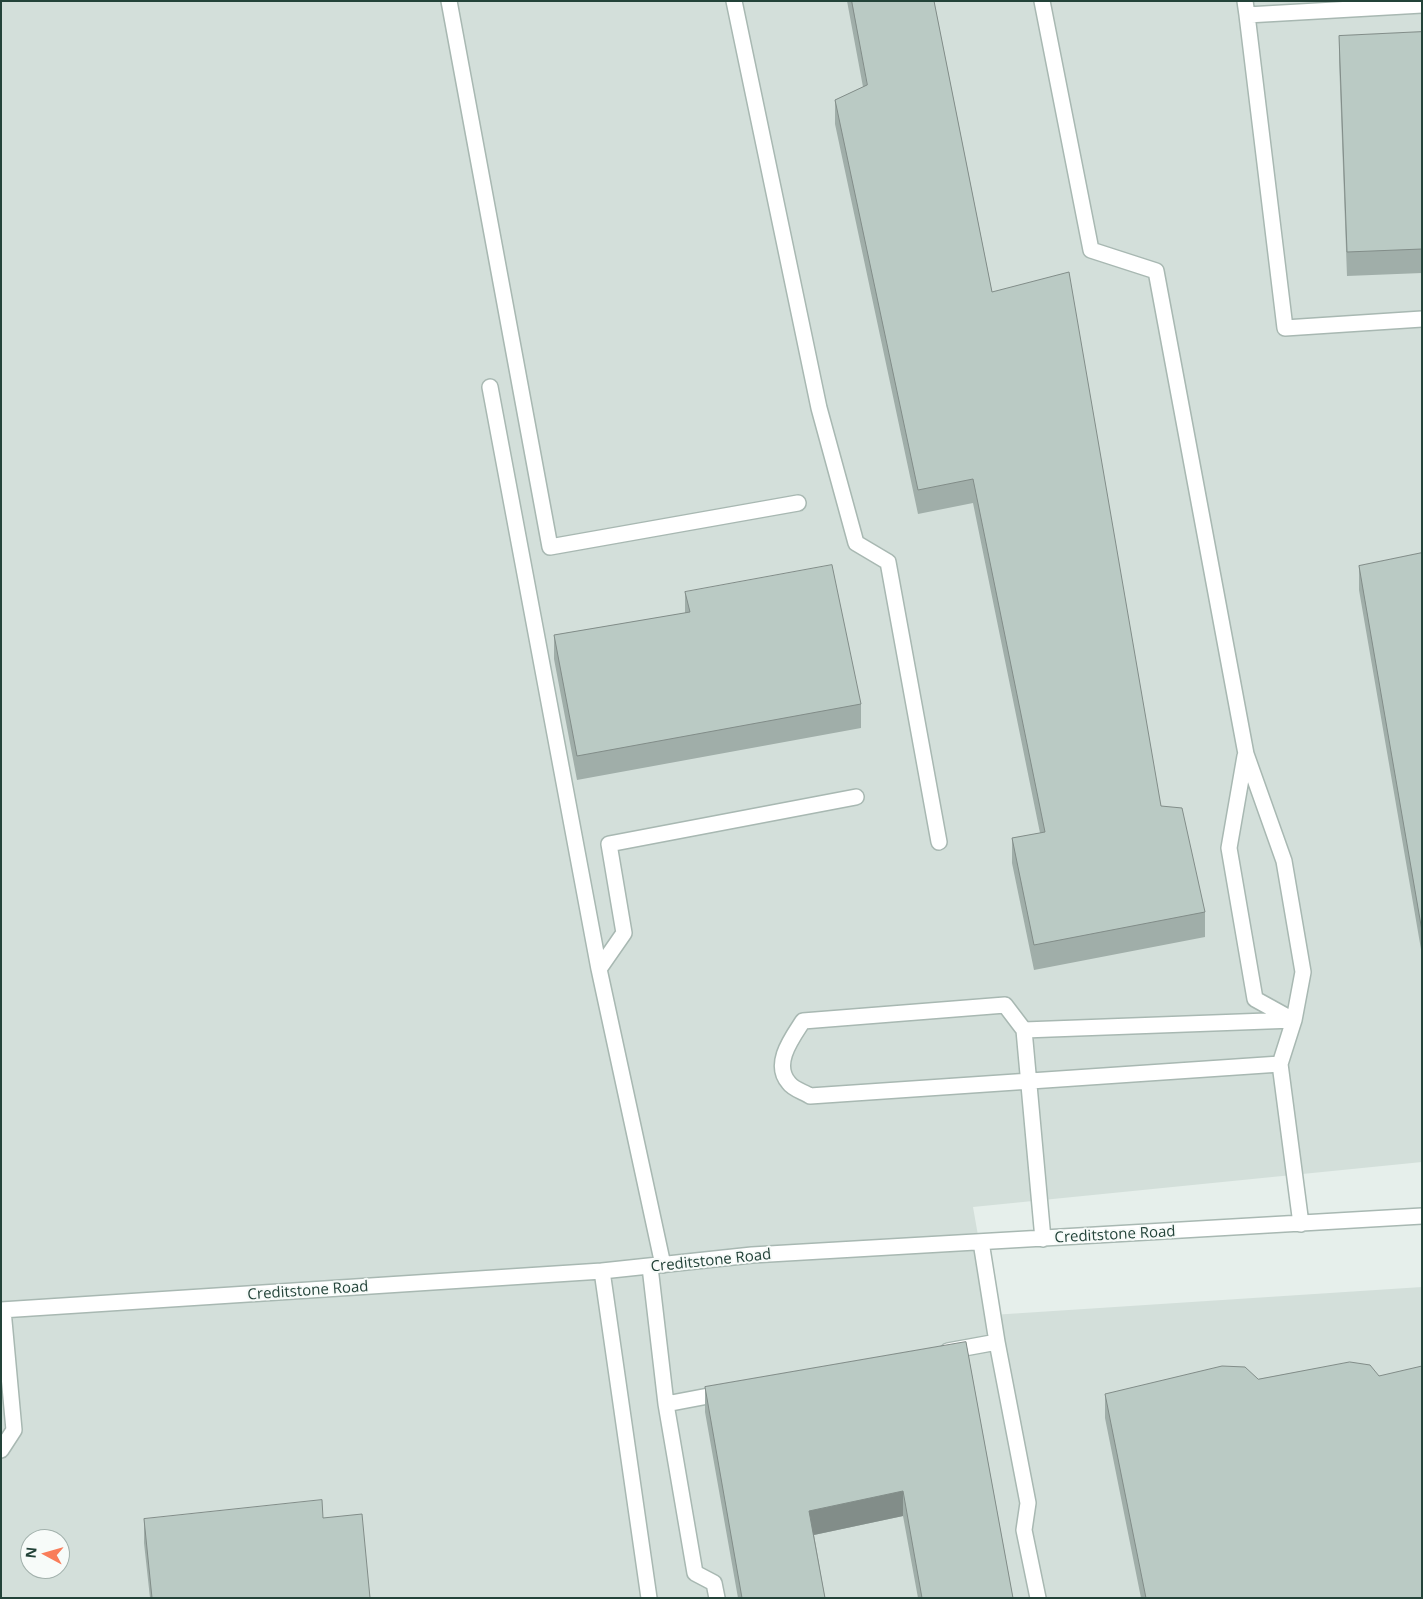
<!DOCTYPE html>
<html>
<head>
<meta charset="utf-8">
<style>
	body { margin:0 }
	#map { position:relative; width:1423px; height:1599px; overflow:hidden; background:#e6efeb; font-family:"Open Sans",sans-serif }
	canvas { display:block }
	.frame { position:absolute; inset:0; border:2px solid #234339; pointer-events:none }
	.north { position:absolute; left:20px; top:1529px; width:50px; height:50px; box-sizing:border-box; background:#f7fbf9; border:1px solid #a2b1ac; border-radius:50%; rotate:276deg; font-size:14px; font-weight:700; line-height:20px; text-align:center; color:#234339 }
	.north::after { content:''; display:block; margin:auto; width:18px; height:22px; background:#f97d5a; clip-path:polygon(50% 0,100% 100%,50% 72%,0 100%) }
</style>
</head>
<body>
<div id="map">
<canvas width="1423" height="1599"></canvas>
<div class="frame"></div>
<div class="north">N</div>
</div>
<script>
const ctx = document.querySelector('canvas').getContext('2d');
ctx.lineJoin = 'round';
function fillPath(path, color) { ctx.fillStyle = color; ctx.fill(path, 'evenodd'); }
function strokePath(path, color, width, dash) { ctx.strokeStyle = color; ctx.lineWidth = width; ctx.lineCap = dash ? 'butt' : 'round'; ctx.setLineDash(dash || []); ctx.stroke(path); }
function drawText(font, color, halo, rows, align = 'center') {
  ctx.font = font + ' "Open Sans",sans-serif'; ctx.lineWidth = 4; ctx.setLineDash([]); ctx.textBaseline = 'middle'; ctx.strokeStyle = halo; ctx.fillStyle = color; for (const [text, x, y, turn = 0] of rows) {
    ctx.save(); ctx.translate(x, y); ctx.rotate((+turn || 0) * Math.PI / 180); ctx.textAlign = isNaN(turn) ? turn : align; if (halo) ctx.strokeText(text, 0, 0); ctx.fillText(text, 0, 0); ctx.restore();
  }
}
fillPath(new Path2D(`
	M1,1H1422V1162L973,1207L992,1315L1422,1287V1598H1ZM30,1539H60V1569H30Z`), '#d3dfda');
const minor = new Path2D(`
	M449,1L550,547L798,503
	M734,1L819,408L856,543L888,562L939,842
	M1042,1L1091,250L1156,271L1246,754L1284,861L1303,972L1294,1020L1280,1064L1301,1224
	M1245,1L1247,15L1422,5
	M1247,15L1285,328L1422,319
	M490,387L599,969L663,1265
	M1245,756L1229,848L1255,999L1293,1020
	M599,969L624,933L609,844L856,797
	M1024,1030L1043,1239
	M1280,1064L810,1096C804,1092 793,1089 789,1083C772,1064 792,1038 803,1021L1005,1005L1024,1030L1294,1020
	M981,1242L997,1342
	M650,1267L666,1404L695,1573L714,1583L717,1598
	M602,1271L649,1598
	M1,1310L602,1271L752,1255L1422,1216
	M948,1351L997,1342L1028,1503L1024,1530L1038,1598
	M666,1404L724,1393
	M1,1450L14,1430L3,1310`);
strokePath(minor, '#a8b8b2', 18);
strokePath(minor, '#fff', 15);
fillPath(new Path2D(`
	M847,1H934L992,292L1161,806L1205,912V937L1034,970L1012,863V838L1040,833L973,503L918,514L835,124V100L863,87Z
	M1422,32V273L1347,276L1339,60V36Z
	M1422,553V955L1359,590V566Z
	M685,592L861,704V728L577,780L554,659V635L685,613Z
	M966,1342L1013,1598H918L903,1516L814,1535L825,1598H738L705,1412V1387Z
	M1258,1379L1422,1598H1141L1105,1418V1394Z
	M323,1518L370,1598H150L144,1543V1519Z`), '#a0aea9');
fillPath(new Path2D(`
	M903,1491V1516L809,1536V1511Z`), '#828d89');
const building = new Path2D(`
	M852,1H934L992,292L1069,272L1161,806L1182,808L1205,912L1034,945L1012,838L1045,832L973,479L918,490L835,100L867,85Z
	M1422,32V249L1347,252L1339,36Z
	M1422,553V931L1359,566Z
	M832,565L861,704L577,756L554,635L690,612L685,592Z
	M966,1342L1013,1598H922L903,1491L809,1511L825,1598H742L705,1387Z
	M1350,1362L1370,1365L1379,1376L1422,1366V1598H1146L1105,1394L1222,1366L1245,1367L1258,1379Z
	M322,1500L323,1518L362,1514L370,1598H152L144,1519Z`);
fillPath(building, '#bacac4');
strokePath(building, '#828d89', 1);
drawText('15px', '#234339', '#f7fbf9', [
	["Creditstone Road",1115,1235,-3],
	["Creditstone Road",711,1261,-6],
	["Creditstone Road",308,1291,-4]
]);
</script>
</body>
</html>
